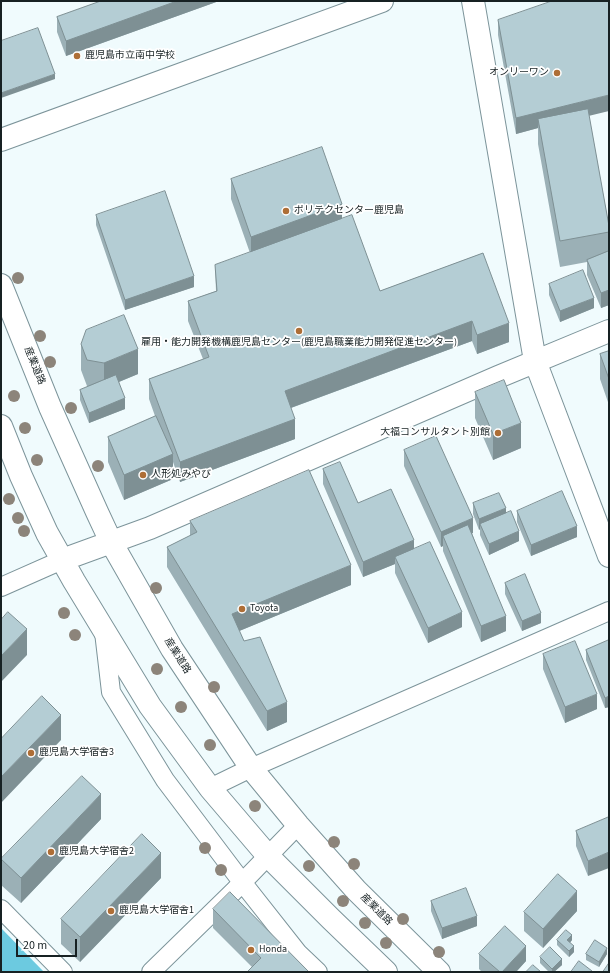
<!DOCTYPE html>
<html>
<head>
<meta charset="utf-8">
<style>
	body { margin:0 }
	#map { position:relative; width:610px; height:973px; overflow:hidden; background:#f0fbfd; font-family:"Source Sans 3",sans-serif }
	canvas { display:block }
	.frame { position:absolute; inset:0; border:2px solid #172123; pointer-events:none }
	.scale { position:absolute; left:16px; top:939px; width:61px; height:18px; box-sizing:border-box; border:2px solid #172123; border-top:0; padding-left:5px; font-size:12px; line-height:14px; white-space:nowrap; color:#172123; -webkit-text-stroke:3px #fff; paint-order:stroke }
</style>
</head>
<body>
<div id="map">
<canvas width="610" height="973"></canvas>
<div class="frame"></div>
<div class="scale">20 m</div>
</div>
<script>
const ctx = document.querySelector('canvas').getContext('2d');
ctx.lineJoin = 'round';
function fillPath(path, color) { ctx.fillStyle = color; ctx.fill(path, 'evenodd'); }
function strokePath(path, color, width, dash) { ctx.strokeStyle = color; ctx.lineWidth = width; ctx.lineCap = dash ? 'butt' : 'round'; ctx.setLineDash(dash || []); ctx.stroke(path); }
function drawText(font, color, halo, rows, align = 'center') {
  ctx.font = font + ' "Source Sans 3","Noto Sans JP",sans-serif'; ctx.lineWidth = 3.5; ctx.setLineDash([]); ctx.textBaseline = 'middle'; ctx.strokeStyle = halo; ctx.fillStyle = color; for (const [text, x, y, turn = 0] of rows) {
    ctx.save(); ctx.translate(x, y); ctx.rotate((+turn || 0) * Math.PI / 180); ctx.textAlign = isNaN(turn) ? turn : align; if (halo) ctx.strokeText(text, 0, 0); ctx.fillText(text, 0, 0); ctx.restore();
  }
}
fillPath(new Path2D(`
	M1,928L44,972H1Z`), '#6ccae0');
const street = new Path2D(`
	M1,587L62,560
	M104,632L111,692L165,780L242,882L298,953L318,972
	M210,788L251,768L609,611
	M1,909L63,972
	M151,972L233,892L298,825`);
const secondary = new Path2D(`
	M473,1L535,361L609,556
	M1,140L382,1
	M1,285L50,407L97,512L111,542L172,649L251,768L298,825L356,890L439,972
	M1,426L21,476L47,533L74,581L150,706L210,788L268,856L331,919L386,972
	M62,560L150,528L498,377L609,331`);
strokePath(street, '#7c949a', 20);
strokePath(secondary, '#7c949a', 24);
strokePath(street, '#fff', 18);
strokePath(secondary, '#fff', 22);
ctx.fillStyle = '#8c847a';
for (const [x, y] of [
	[18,278],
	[40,336],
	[50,362],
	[14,396],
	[71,408],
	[25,428],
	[37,460],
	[98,466],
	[9,499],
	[18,518],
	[24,531],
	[156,588],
	[64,613],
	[75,635],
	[157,669],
	[214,687],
	[181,707],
	[210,745],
	[255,806],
	[334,842],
	[205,848],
	[354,864],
	[309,866],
	[221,870],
	[343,901],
	[403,919],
	[365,923],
	[386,943],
	[439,952]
]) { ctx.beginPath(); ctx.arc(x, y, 6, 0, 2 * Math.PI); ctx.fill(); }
fillPath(new Path2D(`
	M101,1H219L66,56L57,32V17Z
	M498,20L589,116L609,226V305L601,308L587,275V262L560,267L538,144V128L516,134L498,35Z
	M231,179L342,219L380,291L483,253L509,342L477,354L472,341L291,408L295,439L180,482L173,462V479L124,500L108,462V437L155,416L149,399V379L203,359L188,321V301L216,291L215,265L250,253L231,199Z
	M96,215L194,287L125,310L96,225Z
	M549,284L594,308L560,322L549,295Z
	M81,344L138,374L119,382L125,409L89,423L80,400V390L89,386H87L81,370Z
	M609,351V405L600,379V354Z
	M475,392L521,448L493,460L475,418Z
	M404,450L473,533H472L506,631L481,642L443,551V546L441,547L404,466Z
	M323,469L358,503L414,549L462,627L428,643L395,573V564L363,577L323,484Z
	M473,503L506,513L519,541L489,555L480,535V529L479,530L473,514Z
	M517,511L577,537L531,556L517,522Z
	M190,521L351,585L239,631L244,641L287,722L267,731L167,567V547L190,536Z
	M505,583L541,623L522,631L505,594Z
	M609,640V707L605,708L586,660V650Z
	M543,654L597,709L565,723L543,669Z
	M609,817L588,876L576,846V831Z
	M101,819L21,903L1,885V859Z
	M161,878L80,962L61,944V919Z
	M431,901L477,926L442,939L431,911Z
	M213,909L309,972L252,967L213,928Z
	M577,911L543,948L524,931V912Z
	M557,940H572L570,943L574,952L569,957L557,945Z
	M479,954L526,961L516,972H482L479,969Z
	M586,954H607L599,967L586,960Z
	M540,957L562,965L554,972H549L540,963Z`), '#9bb0b6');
fillPath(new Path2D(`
	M177,1H219L66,56V41Z
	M55,74V79L1,98V93Z
	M609,95V111L539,128L538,119V128L516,134V118Z
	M342,204V223L251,256V237Z
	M194,276V287L125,310V300Z
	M609,290V305L601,308V293Z
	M594,298V308L560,322V311Z
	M472,321V341L285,410V391Z
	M509,323V342L477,354V335Z
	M138,349V374L104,388V363Z
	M125,398V409L89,423V413Z
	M295,419V439L180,482V462Z
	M521,423V448L493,460V434Z
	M173,454V479L124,500V475Z
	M506,508V519L480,524V529L479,530V519Z
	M473,518V533L447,544L443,536V546L441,547V532Z
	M577,526V537L531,556V545Z
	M519,531V541L489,555V544Z
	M414,540V556L395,557V564L363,577V562Z
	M351,565V585L232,634V614Z
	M462,612V627L428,643V628Z
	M541,613V623L522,631V621Z
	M506,616V631L481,642V626Z
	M27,629V655L1,682V656Z
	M597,694V709L565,723V707Z
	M609,696V707L605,708V698Z
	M287,702V722L267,731V711Z
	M61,715V740L1,803V777Z
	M101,794V819L21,903V878Z
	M609,852V868L588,876V861Z
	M161,853V878L80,962V937Z
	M577,891V911L543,948V929Z
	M477,916V926L442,939V928Z
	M572,935V940L567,946V940Z
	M526,946V961L516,972H502Z
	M574,946V952L569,957V951Z
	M607,948V954L599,967V962Z
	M562,959V965L554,972H552V969Z`), '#7e9094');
const building = new Path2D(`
	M101,1H177L66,41L57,17Z
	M552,1H609V95L516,118L498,20Z
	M38,28L55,74L1,93V41Z
	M588,109L609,226V232L560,241L538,119Z
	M322,147L342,204L251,237L231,179Z
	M165,191L194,276L125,300L96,215Z
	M352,215L380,291L483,253L509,323L477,335L472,321L285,391L295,419L180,462L149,379L209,357L188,301L217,291L215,265Z
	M609,251V290L601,293L587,260Z
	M583,270L594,298L560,311L549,284Z
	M124,315L138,349L104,363L87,360L81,344L86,330Z
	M609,351V379L600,354Z
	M116,375L125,398L89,413L80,390Z
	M504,380L521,423L493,434L475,392Z
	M156,416L173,454L124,475L108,437Z
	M436,436L473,518L441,532L404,450Z
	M340,462L358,503L391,489L414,540L363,562L323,469Z
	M309,470L351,565L232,614L244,641L260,637L287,702L267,711L167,547L197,532L190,521Z
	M562,491L577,526L531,545L517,511Z
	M499,493L506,508L479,519L473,503Z
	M511,511L519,531L489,544L480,524Z
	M468,525L506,616L481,626L443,536Z
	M430,542L462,612L428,628L395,557Z
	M525,574L541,613L522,621L505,583Z
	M8,612L27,629L1,656V620Z
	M609,640V696L605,698L586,650Z
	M575,641L597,694L565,707L543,654Z
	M42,696L61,715L1,777V739Z
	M82,776L101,794L21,878L1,859Z
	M609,817V852L588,861L576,831Z
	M142,834L161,853L80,937L61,919Z
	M558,874L577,891L543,929L524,912Z
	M466,888L477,916L442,928L431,901Z
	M230,892L309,972H247L261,958L213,909Z
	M505,926L526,946L502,972H500L479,954Z
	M566,930L572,935L567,940L574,946L569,951L557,940Z
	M595,940L607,948L599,962L586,954Z
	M550,947L562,959L552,969L540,957Z
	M579,961L592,971V972H571Z
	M609,963V972H603Z
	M533,965L541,972H526Z`);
fillPath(building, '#b4cdd4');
strokePath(building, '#7e9094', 1);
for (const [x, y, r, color] of [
	[77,56,4,"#ae6e36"],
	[557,73,4,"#ae6e36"],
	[286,211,4,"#ae6e36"],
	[299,331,4,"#ae6e36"],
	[498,433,4,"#ae6e36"],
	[143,475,4,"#ae6e36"],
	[242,609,4,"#ae6e36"],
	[31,753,4,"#ae6e36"],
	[51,852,4,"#ae6e36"],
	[111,911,4,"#ae6e36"],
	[251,950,4,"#ae6e36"]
]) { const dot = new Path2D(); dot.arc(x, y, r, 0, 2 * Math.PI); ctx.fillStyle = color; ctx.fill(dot); strokePath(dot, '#fff', 1.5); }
drawText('10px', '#172123', '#fff', [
	["鹿児島市立南中学校",85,56],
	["オンリーワン",549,73,"right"],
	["ポリテクセンター鹿児島",294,211],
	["雇用・能力開発機構鹿児島センター(鹿児島職業能力開発促進センター)",299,343,"center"],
	["大福コンサルタント別館",490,433,"right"],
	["人形処みやび",151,475],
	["Toyota",250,609],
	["鹿児島大学宿舎3",39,753],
	["鹿児島大学宿舎2",59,852],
	["鹿児島大学宿舎1",119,911],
	["Honda",259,950]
], 'left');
drawText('10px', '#172123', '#fff', [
	["産業道路",34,366,68],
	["産業道路",177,656,58],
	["産業道路",376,910,45]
]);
</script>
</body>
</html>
